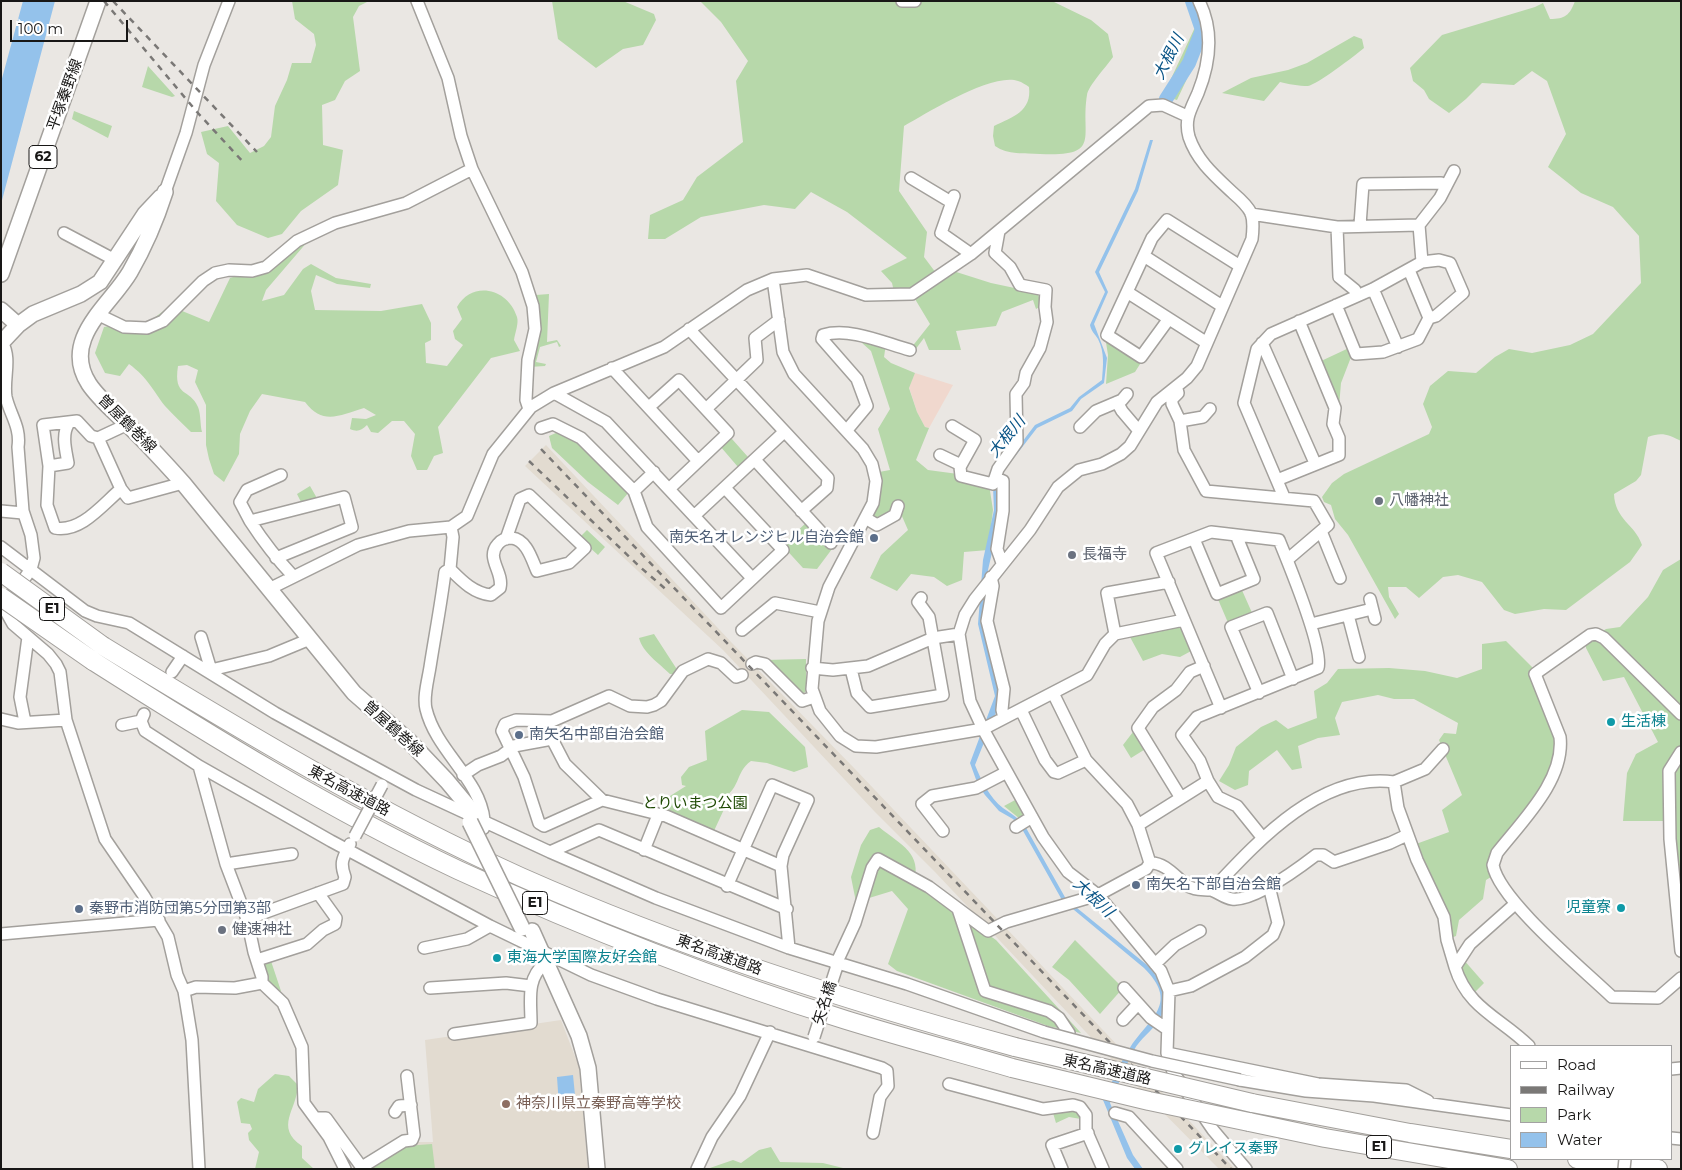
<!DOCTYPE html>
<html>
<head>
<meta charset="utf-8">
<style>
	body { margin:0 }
	#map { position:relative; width:1682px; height:1170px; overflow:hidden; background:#eae7e3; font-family:Montserrat,sans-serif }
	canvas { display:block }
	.frame { position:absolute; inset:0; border:2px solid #181716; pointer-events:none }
	.legend { position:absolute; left:1510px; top:1045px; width:162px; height:115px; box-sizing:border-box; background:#fff; border:1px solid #a3a2a2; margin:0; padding:6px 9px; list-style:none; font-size:15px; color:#181716 }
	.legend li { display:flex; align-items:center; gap:10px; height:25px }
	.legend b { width:25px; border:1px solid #a3a2a2 }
	.scale { position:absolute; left:10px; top:20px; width:118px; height:22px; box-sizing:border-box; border:2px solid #181716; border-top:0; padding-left:6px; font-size:15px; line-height:18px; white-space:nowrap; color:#181716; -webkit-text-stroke:4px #fff; paint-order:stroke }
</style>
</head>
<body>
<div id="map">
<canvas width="1682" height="1170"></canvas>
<div class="frame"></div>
<ul class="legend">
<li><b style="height:6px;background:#fff"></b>Road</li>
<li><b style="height:6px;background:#7a7876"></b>Railway</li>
<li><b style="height:14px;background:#b7d8aa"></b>Park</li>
<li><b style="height:14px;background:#94c2eb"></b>Water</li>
</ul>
<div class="scale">100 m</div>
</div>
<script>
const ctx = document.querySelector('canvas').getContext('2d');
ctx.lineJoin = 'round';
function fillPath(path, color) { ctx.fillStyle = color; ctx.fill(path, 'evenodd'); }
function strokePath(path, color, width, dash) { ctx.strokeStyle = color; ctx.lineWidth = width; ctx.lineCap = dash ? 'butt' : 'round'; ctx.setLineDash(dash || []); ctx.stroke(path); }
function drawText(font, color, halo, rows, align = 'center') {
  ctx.font = font + ' Montserrat,"Noto Sans JP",sans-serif'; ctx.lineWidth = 5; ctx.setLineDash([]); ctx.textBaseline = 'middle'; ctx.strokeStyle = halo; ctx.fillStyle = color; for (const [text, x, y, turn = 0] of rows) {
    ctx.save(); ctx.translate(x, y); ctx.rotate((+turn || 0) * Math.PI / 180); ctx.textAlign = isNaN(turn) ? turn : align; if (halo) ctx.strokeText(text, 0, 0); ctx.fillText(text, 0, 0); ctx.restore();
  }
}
fillPath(new Path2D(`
	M915,373L953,385L929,428L925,427L917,412L909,387Z`), '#f0d8ce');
fillPath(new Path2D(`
	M546,445L732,643L855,769L1235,1169H1219L1133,1082L935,872L875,812L723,650L525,466Z
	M561,1020L579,1067L588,1169H367L413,1142H433L425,1040Z`), '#e2dbd0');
fillPath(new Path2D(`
	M292,1H369L359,6L353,17L360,71L345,81L335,100L322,105L323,145L343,150L338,185L301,211L282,234L268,238L237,225L216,201L219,163L207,154L201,132L228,126L250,153L264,146L271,137L275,106L287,80L292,63H311L316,45L314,34L295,19Z
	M552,1H623L654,14L656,20L643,45L623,49L596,68L558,39Z
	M700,1H1052L1091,20L1108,34L1113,57C1107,66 1088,86 1087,95C1080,137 1103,157 1040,154C1024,153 1008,155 995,146L993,136L994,126C1013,117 1032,111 1029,87C1026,85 1022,82 1018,81C993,72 927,113 904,126L899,191L927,232L924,257L939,277L950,270L991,283L1038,293L1041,306L1036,309L1033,300L1002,312L996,326L956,331L961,350H929L924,338L912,354L886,344L884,357L891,363L915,373L909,388L917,412L925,427L929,428L916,460L928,470L988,478L993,510L988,550L964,552L962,580L947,586L934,577L911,574L897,591L870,578L881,555L908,530L901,514L877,522L870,519L879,472L890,470L878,429L890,409L871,351L852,334L911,348L930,324L912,294L895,296L892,283L881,271L907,258L847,212L811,192L795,209L764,205L701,217L665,239H648L650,215L683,200L697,177L743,142L736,81L748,61L721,22Z
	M1575,1H1681V441C1668,434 1661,432 1648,437L1641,475L1636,481L1614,494C1615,520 1635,524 1642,545L1630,562L1566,610L1544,609L1515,614L1504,610L1482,582L1458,575L1443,577L1419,598L1406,587H1388L1389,597L1399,614L1395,619L1348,535L1335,519L1331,505L1324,502L1322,497L1332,483L1344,474L1429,434L1432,427L1423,404L1430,386L1448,371L1476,373L1495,357L1509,349L1532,353L1570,345L1593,334L1641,283L1639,236L1613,207L1581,193L1548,167L1566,134L1547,81L1532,71L1514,85L1482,83L1466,99L1449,113L1429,99L1424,90L1413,81L1410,68L1442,35L1535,7L1543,3L1550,19C1565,19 1570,15 1575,1Z
	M1203,10L1209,32L1177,100L1163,96Z
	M1354,36L1362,39L1364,48C1356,55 1316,85 1308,86C1299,86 1288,84 1280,82L1264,101L1222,93L1251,78L1288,70L1307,63Z
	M148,66L175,96L172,97L142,87Z
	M74,111L112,126L108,138L72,119Z
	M308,241L266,290L262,301L284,295L303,269L311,264L336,278L371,284L370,288L337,284L316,275L311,291L315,310L381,311L422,304L431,323V340L425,343L426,363L447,366L463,345L455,339L453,331L462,319L457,307C472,280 508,288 517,317C519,323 515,333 514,340L520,351L491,358L438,427L443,453L434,456L427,470H417L411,456L415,434L404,421H392L378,433L371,432L367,425C361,431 357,432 350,429L352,418L366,419L376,415L364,408C340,415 323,426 305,402L262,394L250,411L240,434L239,454L224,482L214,474L209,459L206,445V405L195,382L198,370L187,365L178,366C173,398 190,388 198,407C201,414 200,425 202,432H191C182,423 173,415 165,406C152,389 148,378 129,364L120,376L105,373L95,353L104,327L126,323L146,324L170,306L209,322L230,278L244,274L260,275L287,251Z
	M549,294L547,342L557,340L561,346L559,347L557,342L540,347L536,362L546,364L545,366L529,367L538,329L536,295Z
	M1105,336L1142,361L1135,372L1106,384L1108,355Z
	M1351,347L1353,352L1341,383L1339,407L1319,362Z
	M565,429L629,492L618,505L588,482L552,448L549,436Z
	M728,439H732L748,457L738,467L720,446Z
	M310,486L318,500L302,504L297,494Z
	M807,522L832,549L817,569L803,568L782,545Z
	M587,530L605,547L598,555L579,538Z
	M1681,559V879H1677L1672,821H1623L1627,773L1636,754L1658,742L1624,677L1603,681L1586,648V642L1606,629L1620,627L1648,597L1663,570Z
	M1241,588L1253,615L1229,625L1217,597Z
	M1179,627L1184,631L1193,650L1180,657L1162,654L1143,661L1130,637Z
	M654,634L678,671L676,674H670C659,663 643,653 639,638Z
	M1506,641L1534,669L1556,746L1553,769L1492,871L1491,877L1486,880L1483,899L1459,920L1456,936L1451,938L1416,844L1449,832L1442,810L1462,795L1439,740L1444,733L1456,734L1458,723L1414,699H1394L1378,695L1342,702L1335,718L1340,735L1318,738L1298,746L1302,768L1292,770L1277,750L1249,771L1248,785L1235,790L1219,781L1229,765L1236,747L1261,727L1276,720L1288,729L1317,718L1314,691L1327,683L1338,669L1389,668L1425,671L1457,678L1482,669V644Z
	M806,659V691L801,696L765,660Z
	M742,710L769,712L805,747L808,767L794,772L767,763L751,761C734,773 742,790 718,801L726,805L713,833L665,811L670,796L686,786L682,785L681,777L689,767L707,760L705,731Z
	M1136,728L1147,748L1131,758L1123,745Z
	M1017,799L1026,814L1020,819L1004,806Z
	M879,827C902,846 922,852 914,884L996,940L1081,1033L1048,1026L897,971L888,964L908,909L892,891L856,902L851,877L861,845L870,830Z
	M1075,940L1123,988L1100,1014L1069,980L1052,967Z
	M270,958L281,991L279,992L269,982L261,962Z
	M1463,959L1484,983L1473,994L1460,974Z
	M275,1074L289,1076L298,1085C297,1110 274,1127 302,1146V1158L314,1169H255L259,1152L249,1140L248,1133L252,1129L250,1124L241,1123L237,1102L241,1098L254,1102L258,1089Z
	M1071,1109L1080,1113L1081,1119L1069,1117L1056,1123L1053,1113Z
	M432,1144L435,1169H368L405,1146Z
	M771,1147L780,1162L823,1163L847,1169H707L733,1160L741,1163L759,1150Z`), '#b7d8aa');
fillPath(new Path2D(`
	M23,1H55L1,204V82Z
	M1150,140H1153L1138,191L1099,272L1108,292L1094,324L1107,358L1104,383L1081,399L1072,411L1037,428L1003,472L998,488L996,535L988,570L985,622L1000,685L997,710L975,765C981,780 990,798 1003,808C1012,814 1018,818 1025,826L1066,899L1147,965C1161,979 1172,1002 1159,1020C1152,1031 1140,1039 1134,1050C1125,1067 1118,1085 1110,1103L1133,1155L1143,1169H1135L1127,1158L1103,1100C1112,1083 1120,1062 1131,1046C1151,1017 1179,1003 1144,968L1062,900L1022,829L1013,819L999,811L985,795L978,785L970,763L995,696L978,624L983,560L994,510L993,487L1000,471L1035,425L1070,408L1079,397L1102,380C1103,366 1105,353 1098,339C1095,334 1091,331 1090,325L1105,292L1095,272L1135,189Z
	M573,1075L576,1105L559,1106L557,1077Z`), '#94c2eb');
strokePath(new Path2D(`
	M1166,99L1189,63L1202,30L1192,1`), '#94c2eb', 14);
const minor = new Path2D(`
	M417,1L448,78L461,136L472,169L522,272L533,306L535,329L528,360L526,400L529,409
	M902,1H915
	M1199,1C1214,31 1210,63 1198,93C1191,109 1184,119 1189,137C1197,161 1215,176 1233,193C1240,199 1247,205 1251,213C1254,221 1253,231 1252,239L1197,366L1187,378L1157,402L1130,446L1121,454L1102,464L1079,470L1058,487L1030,530L975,599L965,615L959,634L970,701L983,729L1043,837L1068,872L1098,895L1161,971L1169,991L1167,1053L1173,1072L1213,1130L1246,1169
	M911,178L951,202
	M165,192L186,133L204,65L229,1
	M954,196L941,233L971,254
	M1251,214L1337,227L1419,225
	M1360,225L1363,184L1441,183L1445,186
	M1337,227L1339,277L1355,290
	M64,233L115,260
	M1144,256L1222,306
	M1422,262L1419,225L1440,198L1454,171
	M773,279L783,352L794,374L863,449L872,464L876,481L873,503L829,587L818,621L812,689L820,711L840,736L856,746L876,747L983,729L1087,675L1105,644L1115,634L1184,620
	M1373,289L1398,347
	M1127,292L1207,343
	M1336,305L1356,354L1383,352L1418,339L1429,318L1409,270
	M97,314L124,327L147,328L163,321L203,281L215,273L229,270L252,271L266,267L297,241L335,223L406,203L472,169
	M1168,320L1141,357L1107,335L1152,238L1167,220L1240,266
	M689,329L828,478L827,488L801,511
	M2,342C12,359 3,379 6,397C10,415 21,427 18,447L23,511L31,535L34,558L31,569L4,608L13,624L48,654L56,664L60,672L66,720L105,839L144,896L168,937L177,975L184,991L192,1040L199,1169
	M1262,343L1315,463
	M612,368L698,461
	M1177,389L1178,393L1172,399V404L1180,421L1184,450L1206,491L1314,501L1328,525L1287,560
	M554,393L606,422L752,578
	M1117,402L1122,411L1139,431
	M649,407L679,380L728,433L669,489
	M706,409L757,360L755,338L779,320
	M1180,421L1203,417L1210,409
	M952,426L975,440L960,467L961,476L993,484L998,469L1017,442L1016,394L1024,383L1026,373L1040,348L1047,322L1045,307L1046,290L1020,285L1010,267L995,253L999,231
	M1080,427L1096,411L1122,400L1127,394
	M541,428L553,424L581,438L634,491L647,527L721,608L783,550L725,488
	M847,430L867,406L857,379L822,339L823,335C850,327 884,343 910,350
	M98,438L121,489L128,498L183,483
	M940,455L961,465
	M755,460L831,543
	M49,466L68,463C66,451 61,434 69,423
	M996,478L1003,481V511L997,549L1002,563
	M1277,480L1339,455V438L1333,424L1335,408L1299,321
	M121,489C103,504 81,533 55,528L47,505L49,466L43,425L77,421L91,436L98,438L128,424
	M634,491L654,472
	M1284,497L1244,403L1257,349L1271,334L1373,289L1422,262L1439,260L1450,263L1463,293L1436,316L1429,318
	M1,511L23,513
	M694,516L784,432
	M867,519L877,525L895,515L898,506
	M250,521L240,502L247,490L281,475
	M451,527L453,537L450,569C461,580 473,593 491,595L500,588C504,572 485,558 498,544C501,540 506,538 512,538C527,540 532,560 537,571L569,563L585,548L529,495L520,499L506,539
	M1321,531L1340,578
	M1194,539L1217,594L1254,579L1236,535
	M1,547L85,611L97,616L129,623L275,713L344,751L416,790L550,852L656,898L789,948L907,984L1044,1032
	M276,558L352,527L344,497L250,521C263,541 276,558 293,576
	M450,569L445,572C441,604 435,635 430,667C428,680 423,697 426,709C436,751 480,779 484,820
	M991,577L993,586L987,621L1004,689L1002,710L1004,718
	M269,589L358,545L409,531L451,527L467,516L493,454L531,407L554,393L664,347L747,290L773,279L807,275L866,295L912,294L971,254L1149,106L1163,105L1187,116
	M1370,599L1375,619
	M1348,615L1359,657
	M1311,624L1372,609
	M742,630L775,603L820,612
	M1115,634L1107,593L1169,582
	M201,637L211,670L269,656L310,639
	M752,664L756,662L765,664L802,701L814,697
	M812,668L833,670L868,666L933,638L959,634
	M851,669L857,693L870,707L943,695L929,617L918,602L921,598
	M172,672L183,656
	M1053,693L1086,760L1127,804L1138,825L1150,863
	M1259,693L1231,627L1267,613L1293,679
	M1221,708L1156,553L1211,532L1279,540C1288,562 1324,649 1318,668L1197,717L1182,735L1200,761L1208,781L1218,797L1237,806L1262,837
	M1021,710L1045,760L1054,772L1058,773L1086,760
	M144,714L141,721L145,731L199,766L331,841L490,926L591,975L657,999L882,1068L887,1071L888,1086L880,1097L873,1133
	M1681,714L1604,638L1596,634L1590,635L1539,671L1535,674L1560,737C1565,780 1522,821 1497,853L1493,865C1499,900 1584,970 1612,997L1658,998L1681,978
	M1,719L18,723L66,720
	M25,722L20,697L28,637
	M122,725L141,721
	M1681,752L1669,771L1670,839L1681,951
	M199,766L226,864L247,919L254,952L262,977V983L283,1003L302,1047L304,1103L329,1137L345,1169
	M463,775L478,765L501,756L514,746L552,739L565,764L602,800L666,816L781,866
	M1394,782L1425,769L1443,749
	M1181,798L1138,728L1153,707L1176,690L1190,672L1204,666
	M602,800L544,826L539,823L524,777L502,731L505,724L516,720L552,721L609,696L630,706L647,707L654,705L661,701L683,671L708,659L721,663L736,677L742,675
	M1138,825L1208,781
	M1016,827L1032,817
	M943,831L922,804L932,796L976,788L1007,772
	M644,850L658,815
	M550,852L599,830L787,909
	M1150,863C1164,862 1175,876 1185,884C1194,891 1201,889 1211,890C1218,892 1224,898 1232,899C1254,902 1299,868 1316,855H1323L1334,862L1390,843L1407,835
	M226,864L292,854
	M727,886L772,785L808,800L783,855L781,866L789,948
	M1212,890C1257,842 1320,772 1394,782L1398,808L1417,860L1444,917L1447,940L1455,967
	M1515,904L1470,944L1455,967C1468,1009 1501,1018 1529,1046
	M958,909L985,991L1049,1011L1059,1018L1069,1033
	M247,919L343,884L345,877C339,861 344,857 350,844
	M1,934L159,920
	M424,948L467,939L490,926
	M257,960L307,944L323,930L335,924L336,918L318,893
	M1155,964L1175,945L1200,931
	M836,969V964L855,923L872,868L878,859L929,887L988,931L1006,922L1098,895L1146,869L1150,863
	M430,988L506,983L531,986
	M1124,988L1151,1018L1167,1029
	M184,991L196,987L235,988L262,983
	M1169,991L1191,986L1245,957L1273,935L1278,923L1269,886
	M1123,1020L1138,1004
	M454,1034L531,1023C531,1000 526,979 545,963
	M1167,1053L1318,1084L1406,1090L1428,1101
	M1671,1069L1681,1068
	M1240,1080L1306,1091L1374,1096L1511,1115
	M949,1084L1043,1109L1073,1105L1080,1107L1086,1115V1130L1103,1169
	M395,1112L399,1106L411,1105
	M1115,1113L1129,1117L1177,1169
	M317,1118H326L363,1169
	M1671,1138L1681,1139
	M362,1167L404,1141L412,1140L414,1135L407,1076
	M697,1169L712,1137L740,1096L770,1032
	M1062,1169L1052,1145L1088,1133`);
const major = new Path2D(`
	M165,192C156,220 145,246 130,272C110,306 60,339 89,384C99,399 115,412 128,425C147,443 165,463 183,483L354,693L409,741L447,781L477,817L482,827
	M1,274L98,1
	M1,310L18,325
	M1,343L18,325L33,314L81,294L100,282L145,214L161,197
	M532,931L579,1036L588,1068L597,1169`);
const highway = new Path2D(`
	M103,646C239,729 375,811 521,877C681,948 847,1001 1015,1047
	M93,661C211,736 331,810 458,870C584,928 714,979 846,1020C901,1037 957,1052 1012,1068
	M1252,1103L1410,1133L1511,1149
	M1249,1122L1325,1138L1508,1169
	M1577,1159L1658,1169`);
strokePath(minor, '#a3a09c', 14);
strokePath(major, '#a3a09c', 18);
strokePath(highway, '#a3a09c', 20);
strokePath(minor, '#fff', 11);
strokePath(major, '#fff', 15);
strokePath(highway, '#fff', 18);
strokePath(new Path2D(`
	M104,1L197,112L245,164
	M113,1L257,152
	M541,449L1231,1169
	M529,461L640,567L669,592`), '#7a7876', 2.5, [6, 6]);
const minorBridge = new Path2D(`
	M355,836L382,785
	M1044,1032L1152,1061L1240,1080
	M814,1037L836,969
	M1624,1169L1625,1159`);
const majorBridge = new Path2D(`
	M470,822L522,928`);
const highwayBridge = new Path2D(`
	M1,572L103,646
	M1,597L93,661
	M1015,1047L1252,1103
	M1012,1068L1149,1101L1249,1122`);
strokePath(minorBridge, '#a3a09c', 14, []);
strokePath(majorBridge, '#a3a09c', 18, []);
strokePath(highwayBridge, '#a3a09c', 20, []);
strokePath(minorBridge, '#fff', 11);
strokePath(majorBridge, '#fff', 15);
strokePath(highwayBridge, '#fff', 18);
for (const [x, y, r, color] of [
	[1379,501,5,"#6b7280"],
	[874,538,5,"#5c6f8a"],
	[1072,555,5,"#6b7280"],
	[1611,722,5,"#0f9aa8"],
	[519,735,5,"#5c6f8a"],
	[1136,885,5,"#5c6f8a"],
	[1621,908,5,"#0f9aa8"],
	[79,909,5,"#5c6f8a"],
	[222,930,5,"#6b7280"],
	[497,958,5,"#0f9aa8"],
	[506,1104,5,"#8d6e63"],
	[1178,1149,5,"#0f9aa8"]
]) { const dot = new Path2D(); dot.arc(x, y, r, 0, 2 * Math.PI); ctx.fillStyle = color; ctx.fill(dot); strokePath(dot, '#fff', 2); }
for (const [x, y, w] of [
	[43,157,28],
	[52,609,25],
	[535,903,25],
	[1379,1147,25]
]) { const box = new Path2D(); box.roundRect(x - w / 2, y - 11.5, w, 23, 4); ctx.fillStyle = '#fff'; ctx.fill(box); strokePath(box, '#181716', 1); }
drawText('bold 14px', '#181716', null, [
	["62",43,157],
	["E1",52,609],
	["E1",535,903],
	["E1",1379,1147]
]);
drawText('15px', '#181716', '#fff', [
	["平塚秦野線",65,95,-70],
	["曽屋鶴巻線",127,424,45],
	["曽屋鶴巻線",393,729,42],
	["東名高速道路",349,791,28],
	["東名高速道路",719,955,20],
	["矢名橋",825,1003,-72],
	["東名高速道路",1107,1070,13]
]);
drawText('15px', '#5b616d', '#fff', [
	["八幡神社",1389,501],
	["長福寺",1082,555],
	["健速神社",232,930]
], 'left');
drawText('15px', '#4e5e75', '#fff', [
	["南矢名オレンジヒル自治会館",864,538,"right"],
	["南矢名中部自治会館",529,735],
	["南矢名下部自治会館",1146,885],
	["秦野市消防団第5分団第3部",89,909]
], 'left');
drawText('15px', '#0d838f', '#fff', [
	["生活棟",1621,722],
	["児童寮",1611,908,"right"],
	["東海大学国際友好会館",507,958],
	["グレイス秦野",1188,1149]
], 'left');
drawText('15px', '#1e4903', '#fff', [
	["とりいまつ公園",695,804]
]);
drawText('15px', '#785e54', '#fff', [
	["神奈川県立秦野高等学校",516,1104]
], 'left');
drawText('italic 16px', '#095486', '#fff', [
	["大根川",1169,57,-63],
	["大根川",1007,437,-51],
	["大根川",1093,898,43]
]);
</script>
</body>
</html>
